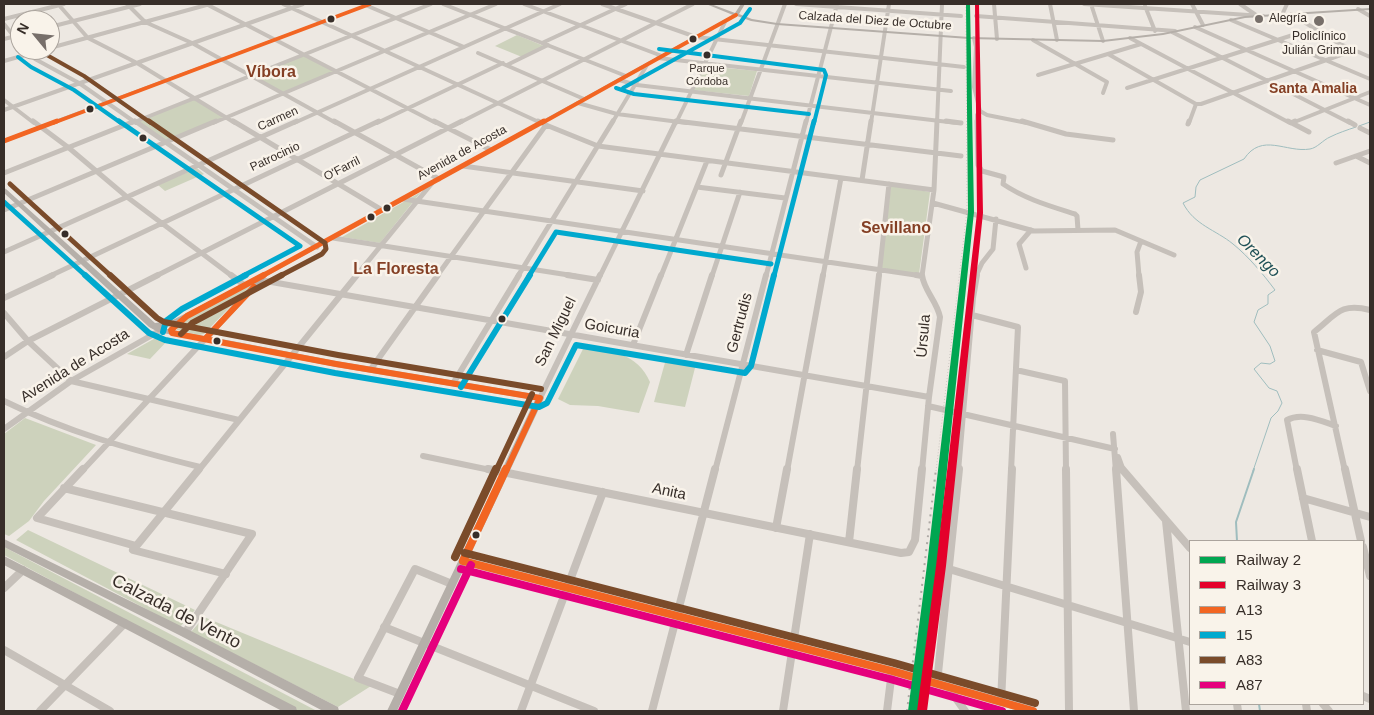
<!DOCTYPE html>
<html>
<head>
<meta charset="utf-8">
<style>
	body { margin:0 }
	#map { position:relative; width:1374px; height:715px; overflow:hidden; background:#ede8e2; font-family:Helvetica,sans-serif }
	canvas { display:block }
	.frame { position:absolute; inset:0; border:5px solid #372e29; pointer-events:none }
	.legend { position:absolute; left:1189px; top:540px; width:175px; height:165px; box-sizing:border-box; background:#f9f3ea; border:1px solid #aba49d; margin:0; padding:6px 9px; list-style:none; font-size:15px; color:#372e29 }
	.legend li { display:flex; align-items:center; gap:10px; height:25px }
	.legend b { width:25px; border:1px solid #aba49d }
	.north { position:absolute; left:10px; top:10px; width:50px; height:50px; box-sizing:border-box; background:#f9f3ea; border:1px solid #aba49d; border-radius:50%; rotate:298deg; font-size:14px; font-weight:700; line-height:20px; text-align:center; color:#372e29 }
	.north::after { content:''; display:block; margin:auto; width:18px; height:22px; background:#776f6a; clip-path:polygon(50% 0,100% 100%,50% 72%,0 100%) }
</style>
</head>
<body>
<div id="map">
<canvas width="1374" height="715"></canvas>
<div class="frame"></div>
<ul class="legend">
<li><b style="height:6px;background:#00a651"></b>Railway 2</li>
<li><b style="height:6px;background:#e4002b"></b>Railway 3</li>
<li><b style="height:6px;background:#f26522"></b>A13</li>
<li><b style="height:6px;background:#00a9ce"></b>15</li>
<li><b style="height:6px;background:#7a4b2a"></b>A83</li>
<li><b style="height:6px;background:#e5007d"></b>A87</li>
</ul>
<div class="north">N</div>
</div>
<script>
const ctx = document.querySelector('canvas').getContext('2d');
ctx.lineJoin = 'round';
function fillPath(path, color) { ctx.fillStyle = color; ctx.fill(path, 'evenodd'); }
function strokePath(path, color, width, dash) { ctx.strokeStyle = color; ctx.lineWidth = width; ctx.lineCap = dash ? 'butt' : 'round'; ctx.setLineDash(dash || []); ctx.stroke(path); }
function drawText(font, color, halo, rows, align = 'center') {
  ctx.font = font + ' Helvetica,sans-serif'; ctx.lineWidth = 5; ctx.setLineDash([]); ctx.textBaseline = 'middle'; ctx.strokeStyle = halo; ctx.fillStyle = color; for (const [text, x, y, turn = 0] of rows) {
    ctx.save(); ctx.translate(x, y); ctx.rotate((+turn || 0) * Math.PI / 180); ctx.textAlign = isNaN(turn) ? turn : align; if (halo) ctx.strokeText(text, 0, 0); ctx.fillText(text, 0, 0); ctx.restore();
  }
}
fillPath(new Path2D(`
	M517,35L544,46L522,57L495,46Z
	M303,55L335,71L281,94L250,76Z
	M705,66L757,71L749,96L693,90Z
	M193,99L224,117L166,142L136,122Z
	M197,168L204,174L165,191L158,185Z
	M891,185L930,192L919,274L881,268Z
	M421,192L380,243L342,237Z
	M253,283L204,334L199,335L177,330V327L187,319Z
	M159,336L170,338L150,359L127,354Z
	M583,349C611,349 638,354 650,382L639,413L598,406L570,405L558,399Z
	M666,359L696,364L685,407L654,402Z
	M25,418L96,445L44,501L29,521L9,536L4,534V434Z
	M28,530L195,610L180,627L16,540Z
	M4,547L317,711H298L256,690L4,555Z
	M204,617L371,686L338,707L191,632Z`), '#cdd2bc');
strokePath(new Path2D(`
	M1359,126L1370,122
	M1253,471L1271,418L1278,411L1282,403L1277,391L1269,388L1254,369L1261,363L1270,364L1275,361L1270,346L1254,322L1258,310L1268,304V295L1275,290C1263,274 1249,257 1233,244C1216,230 1194,225 1183,203L1195,197L1196,187L1200,180L1244,159C1262,132 1286,153 1310,149C1317,148 1323,140 1330,137C1338,133 1347,130 1356,127`), '#9fbdbe', 1);
strokePath(new Path2D(`
	M1237,541L1236,522L1254,469
	M1259,704L1260,711`), '#9fbdbe', 2);
strokePath(new Path2D(`
	M58,4L88,38L137,63L235,123
	M127,4L145,22L192,43L336,123
	M283,4L541,123
	M363,4L464,47
	M443,4L626,76
	M524,4L662,56
	M602,4L696,37L964,67
	M796,4L961,16
	M994,4L997,39
	M1050,4L1057,40
	M1084,4L1263,16
	M1091,4L1103,41
	M1192,4L1203,25
	M1240,4L1256,15
	M208,5L436,123
	M1145,6L1155,31
	M1358,9L1370,16
	M1291,14L1338,43L1370,57
	M1282,15L1287,4
	M976,16L1175,31
	M4,19L64,4
	M1231,20L1370,79
	M4,24L20,44
	M50,27L140,4
	M1195,27L1370,105
	M1172,32L1350,123
	M974,38L976,47L974,87L980,111L977,115V123
	M1130,38L1290,123
	M4,39L20,35
	M1033,40L1107,82L1103,93
	M542,43L626,4
	M50,48L210,4
	M24,50L35,59L79,83L136,123
	M478,53L584,99
	M1108,54L1196,104H1201L1355,50
	M658,58L951,91
	M4,61L43,50
	M507,65L548,45
	M1038,75L1141,44
	M619,80L637,85L957,123
	M1127,88L1296,34H1322
	M4,100L34,123
	M578,103L617,114L687,123
	M4,110L303,4
	M980,111L987,115L1027,123
	M132,123L431,4
	M213,123L496,4
	M294,123L560,4
	M377,123L503,63
	M459,123L693,4
	M612,123L647,65
	M676,123L725,22
	M741,123L785,4
	M806,123L837,4
	M871,123L889,4
	M937,123L942,4
	M1189,123L1196,104
	M1292,123L1370,92`), '#c6c0ba', 4);
strokePath(new Path2D(`
	M33,121L69,148L127,197L232,276
	M135,121L317,247
	M233,121L382,210
	M334,121L439,179
	M434,121L491,150
	M676,121L961,156
	M946,121L961,123
	M977,121L978,165L982,171L1004,177L1003,184C1025,199 1050,206 1075,214L1077,216L1078,230
	M1022,121L1066,134L1113,140
	M1288,121L1309,132
	M1348,121L1355,125
	M1291,123L1295,121
	M1188,124L1189,121
	M546,125L598,146L934,190
	M1360,128L1370,133
	M1356,156L1370,163
	M1336,163L1370,151
	M463,166L643,191
	M4,173L135,121
	M721,175L741,121
	M862,180L871,121
	M697,187L785,198
	M403,199L922,276
	M933,203L1034,231L1115,230L1174,255
	M4,210L216,121
	M333,238L575,276
	M4,252L297,121
	M1026,268L1019,244L1031,230
	M50,276L379,121
	M156,276L462,121
	M356,276L432,183
	M437,276L546,125L538,121
	M518,276L613,121
	M600,276L676,121
	M661,276L707,161
	M712,276L740,192
	M766,276L806,121
	M823,276L841,178
	M879,276L889,184
	M922,276L934,190L937,121
	M976,276L982,263L993,249L996,219
	M1139,276L1137,252L1141,241`), '#c6c0ba', 5);
strokePath(new Path2D(`
	M231,275L244,285
	M567,275L598,280
	M916,275L922,276
	M260,280L929,397
	M4,298L53,275
	M1136,312L1141,292L1139,275
	M4,313L28,341L71,381L239,420
	M972,315L1018,327L1011,471
	M633,345L661,275
	M1317,350L1361,362L1370,391
	M686,355L712,275
	M4,357L28,341L158,275
	M371,369L438,275
	M1016,370L1065,381L1066,471
	M454,382L519,275
	M540,398L600,275
	M4,401C67,432 132,450 200,467
	M928,406L1115,449
	M4,429L71,381L161,330
	M1113,434L1116,471
	M423,456L495,471
	M1118,457L1123,471
	M82,471L205,339
	M198,471L357,275
	M715,471L766,275
	M787,471L823,275
	M857,471L879,275
	M922,471L929,397L940,317C937,301 924,291 922,275
	M958,471L973,298L977,275
	M1297,471L1287,420C1302,412 1321,421 1336,426
	M1345,471L1314,332C1336,315 1340,302 1370,310`), '#c6c0ba', 6);
strokePath(new Path2D(`
	M83,469L37,518L136,546
	M199,469L133,550L226,574
	M488,469L901,553L909,552L915,540L922,469
	M1066,469L1069,711
	M1116,469L1134,711
	M1122,469L1190,548
	M1297,469L1312,541
	M1345,469L1361,541
	M64,488L252,534L185,633
	M1303,498L1370,517
	M1166,521L1186,711
	M776,528L787,469
	M849,542L857,469
	M1363,547L1370,576
	M463,561L892,671L1033,711
	M949,569L1190,642
	M4,588L23,570
	M384,627L594,711
	M4,650L110,711
	M937,683L959,469
	M948,687L965,711
	M400,694L358,678L415,569L452,584
	M1363,696L1370,699
	M1001,702L1012,469
	M1237,704L1238,711
	M1306,704L1307,711
	M1323,704L1329,711
	M40,711L125,623
	M521,711L603,492
	M652,711L715,469
	M783,711L810,534
	M887,711L892,671`), '#c6c0ba', 8);
fillPath(new Path2D(`
	M367,4H372L4,143V139Z
	M706,4H711L735,13L741,4H745L739,14L752,19L777,23L969,37L1103,40L1163,33L1245,16L1370,8V10L1245,18L1163,35L1103,42L969,39L777,25L751,21L737,16L265,277L264,280L211,337L336,361L540,395L543,396L544,398L397,711H387L535,400L336,367L158,332L149,327L4,193V188L6,189L155,323L171,321L315,246L733,15ZM252,284L204,336L162,328L176,325Z
	M4,539L189,630L338,707L339,711H323L181,636L4,547Z
	M4,556L296,707L297,711H282L4,565Z`), '#b5afa9');
strokePath(new Path2D(`
	M936,471L967,211L966,4`), '#aea9a5', 1, [0.5, 2.5]);
strokePath(new Path2D(`
	M907,711L936,469`), '#aea9a5', 2, [2, 5]);
strokePath(new Path2D(`
	M53,123L370,4
	M542,123L736,15`), '#f26522', 4);
strokePath(new Path2D(`
	M4,141L57,121
	M262,276L544,121`), '#f26522', 5);
strokePath(new Path2D(`
	M264,275L187,316L171,330L172,333L336,364L540,398
	M205,339L254,287
	M506,471L540,398`), '#f26522', 6);
strokePath(new Path2D(`
	M463,561L892,671L1033,711
	M463,561L506,469`), '#f26522', 8);
strokePath(new Path2D(`
	M659,49L824,70L826,75L814,123
	M18,57L31,67L74,90L121,123
	M616,88L634,94L809,114
	M623,88L740,23L750,9`), '#00a9ce', 4);
strokePath(new Path2D(`
	M119,121L300,246L243,276
	M4,202L86,276
	M529,276L556,232L771,264
	M774,276L814,121`), '#00a9ce', 5);
strokePath(new Path2D(`
	M85,275L149,333L165,340L335,373L539,407L547,403L576,345L745,373L751,366L774,275
	M163,332L166,321L182,309L246,275
	M461,387L530,275`), '#00a9ce', 6);
strokePath(new Path2D(`
	M38,50L84,76L151,123`), '#7a4b2a', 4);
strokePath(new Path2D(`
	M149,121L325,243L326,249L322,254L280,276
	M10,184L111,276`), '#7a4b2a', 5);
strokePath(new Path2D(`
	M110,275L157,318L164,322L338,355L541,389
	M181,334L192,323L282,275
	M496,471L532,394`), '#7a4b2a', 6);
strokePath(new Path2D(`
	M465,553L894,663L1035,703
	M455,557L496,469`), '#7a4b2a', 8);
strokePath(new Path2D(`
	M461,569L890,679L1002,711
	M402,711L471,565`), '#e5007d', 8);
fillPath(new Path2D(`
	M966,4H970L974,212L937,565L918,711H908L927,565L968,212Z`), '#00a651');
fillPath(new Path2D(`
	M975,4H979L983,213L946,566L927,711H917L936,566L977,213Z`), '#e4002b');
for (const [x, y, r, color] of [
	[331,19,4.5,"#372e29"],
	[1259,19,5,"#776f6a"],
	[1319,21,6,"#776f6a"],
	[693,39,4.5,"#372e29"],
	[707,55,4.5,"#372e29"],
	[90,109,4.5,"#372e29"],
	[143,138,4.5,"#372e29"],
	[387,208,4.5,"#372e29"],
	[371,217,4.5,"#372e29"],
	[65,234,4.5,"#372e29"],
	[502,319,4.5,"#372e29"],
	[217,341,4.5,"#372e29"],
	[476,535,4.5,"#372e29"]
]) { const dot = new Path2D(); dot.arc(x, y, r, 0, 2 * Math.PI); ctx.fillStyle = color; ctx.fill(dot); strokePath(dot, '#f9f3ea', 2); }
drawText('11px', '#372e29', '#f9f3ea', [
	["Parque",707,69],
	["Córdoba",707,82]
]);
drawText('12px', '#372e29', '#f9f3ea', [
	["Alegría",1269,19],
	["Policlínico",1319,37,"center"],
	["Julián Grimau",1319,51,"center"]
], 'left');
drawText('12px', '#372e29', '#f9f3ea', [
	["Calzada del Diez de Octubre",875,21,4],
	["Carmen",278,119,-24],
	["Avenida de Acosta",462,153,-29],
	["Patrocinio",275,157,-25],
	["O'Farril",342,169,-27]
]);
drawText('bold 14px', '#843f24', '#f9f3ea', [
	["Santa Amalia",1313,89]
]);
drawText('15px', '#372e29', '#f9f3ea', [
	["Gertrudis",740,323,-75],
	["Goicuria",612,329,10],
	["San Miguel",556,332,-64],
	["Úrsula",924,336,-85],
	["Avenida de Acosta",75,366,-32],
	["Anita",669,492,12]
]);
drawText('bold 16px', '#843f24', '#f9f3ea', [
	["Víbora",271,73]
]);
drawText('bold 16px', '#843f24', '#f9f3ea', [
	["Sevillano",896,229],
	["La Floresta",396,270]
]);
drawText('italic 16px', '#205157', '#f9f3ea', [
	["Orengo",1258,256,45]
]);
drawText('18px', '#372e29', '#f9f3ea', [
	["Calzada de Vento",176,612,27]
]);
</script>
</body>
</html>
